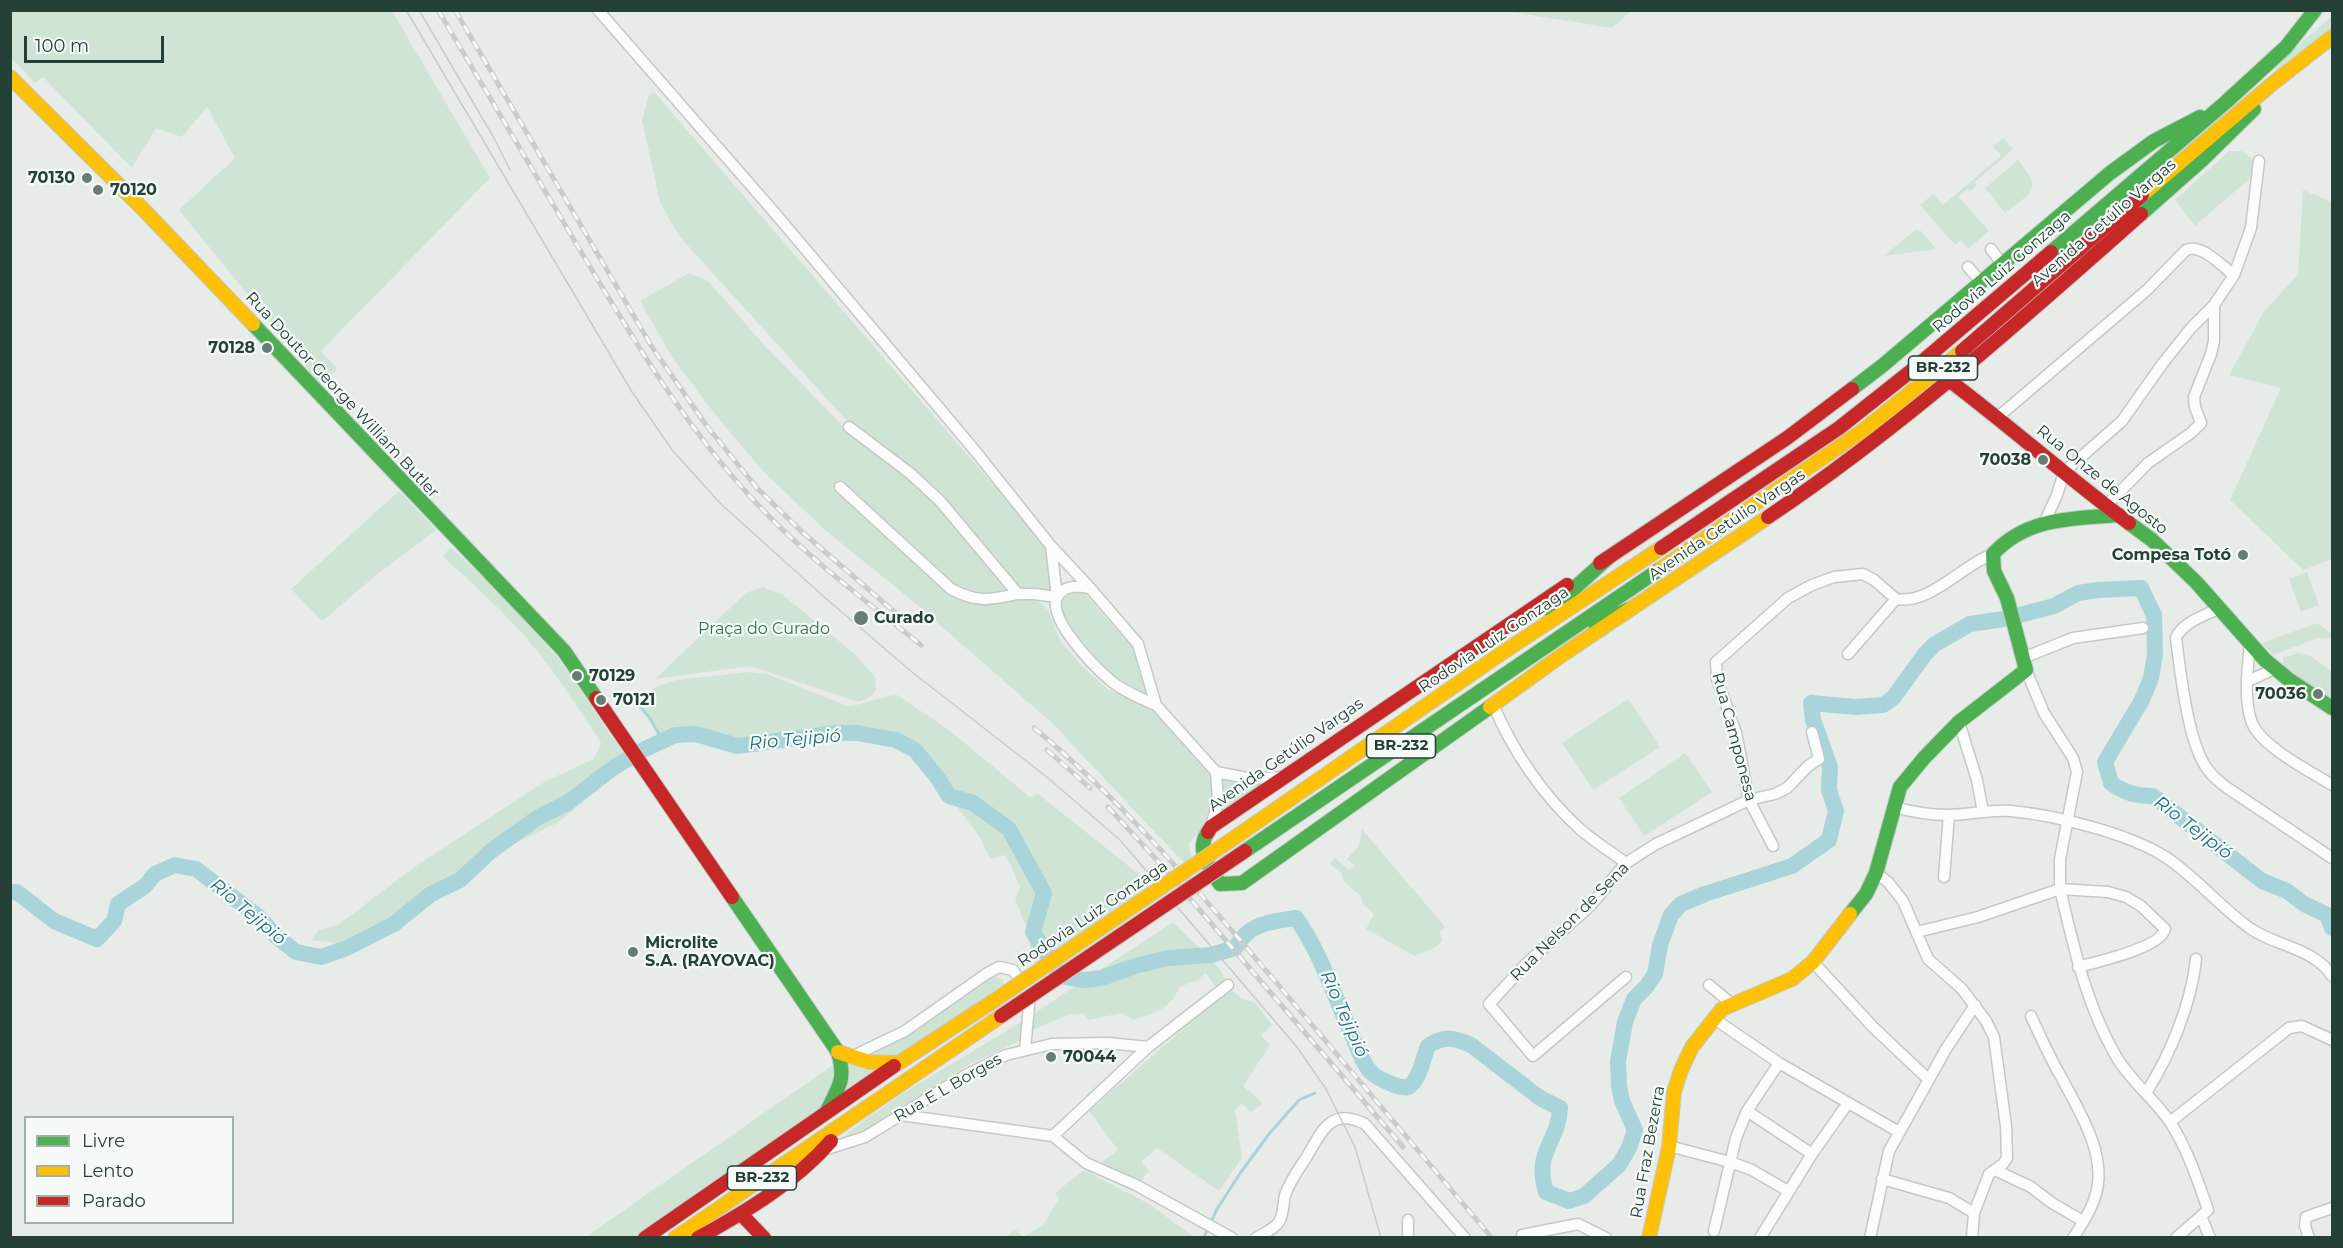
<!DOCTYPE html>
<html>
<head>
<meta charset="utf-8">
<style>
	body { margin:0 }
	#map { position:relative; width:2343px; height:1248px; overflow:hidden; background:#e7ece9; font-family:Montserrat,sans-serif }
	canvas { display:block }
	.frame { position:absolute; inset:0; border:12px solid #244037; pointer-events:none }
	.legend { position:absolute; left:24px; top:1116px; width:210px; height:108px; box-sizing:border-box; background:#f5faf8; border:2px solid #a1b0ab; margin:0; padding:8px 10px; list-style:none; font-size:18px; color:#244037 }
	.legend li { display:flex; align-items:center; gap:12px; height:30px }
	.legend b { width:30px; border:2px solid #a1b0ab }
	.scale { position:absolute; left:24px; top:36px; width:140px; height:27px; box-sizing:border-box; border:3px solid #244037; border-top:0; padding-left:8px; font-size:18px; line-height:21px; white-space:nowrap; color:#244037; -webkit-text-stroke:4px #f5faf8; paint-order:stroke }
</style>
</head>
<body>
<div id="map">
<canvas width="2343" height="1248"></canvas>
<div class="frame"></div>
<ul class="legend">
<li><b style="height:8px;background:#4caf50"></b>Livre</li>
<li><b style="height:8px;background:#ffc107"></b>Lento</li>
<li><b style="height:8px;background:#c62828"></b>Parado</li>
</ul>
<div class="scale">100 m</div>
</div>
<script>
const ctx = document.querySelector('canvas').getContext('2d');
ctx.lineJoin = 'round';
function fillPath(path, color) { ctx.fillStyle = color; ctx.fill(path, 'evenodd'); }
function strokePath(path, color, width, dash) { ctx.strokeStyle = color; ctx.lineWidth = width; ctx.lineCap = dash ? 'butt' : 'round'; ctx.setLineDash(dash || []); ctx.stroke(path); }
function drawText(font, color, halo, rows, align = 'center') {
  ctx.font = font + ' Montserrat,sans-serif'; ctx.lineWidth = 4.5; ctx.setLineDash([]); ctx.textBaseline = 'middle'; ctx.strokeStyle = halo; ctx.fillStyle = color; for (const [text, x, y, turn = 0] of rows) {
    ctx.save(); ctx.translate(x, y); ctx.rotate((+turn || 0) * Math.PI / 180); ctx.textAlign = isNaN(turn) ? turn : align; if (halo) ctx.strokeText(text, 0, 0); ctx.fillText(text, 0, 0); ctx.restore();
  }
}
fillPath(new Path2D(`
	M11,10L392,11L490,178L321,351L337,369L321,385L179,210L235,158L207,107L182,137L156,128L132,168L43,77L35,83L11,58Z
	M1504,11L1631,10V11L1612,28Z
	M2332,16V32L2270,77L2284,58Z
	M655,93L1047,547L1052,590H1019L912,471L846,420L679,236L660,202L642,120L649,94Z
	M2003,138L2013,149L1975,182L1977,185L1970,191L1967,189L1959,197L1989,231L1968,249L1961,240L1955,245L1920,205L1933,194L1943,205L2001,156L1993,146Z
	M2229,151H2242L2257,163L2256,173L2195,226L2175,200Z
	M2018,160C2043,191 2033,191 2005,213L1985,188Z
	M2303,190L2332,202V559L2303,570L2230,500L2281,388L2229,375L2263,313L2298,274Z
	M1915,230L1921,231L1936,249L1884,256Z
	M689,273L708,281L765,346L846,429L909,479L938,505L1019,600L1035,599L1048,610L1061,642L1081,665L1108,689L1152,709L1212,778L1211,818L1189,843L1191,857L1185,864L1052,723L910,599L825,530L765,473L717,417L672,357L640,301Z
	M399,491L436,530L380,572L322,621L291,589Z
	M450,547L491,584L559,659L624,754L628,751L635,760L557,823L506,848L400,928L358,946L311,940L319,930L338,925L417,865L546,781L594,759L601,743C584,717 567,691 549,666C519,625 480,590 443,557Z
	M2307,572L2319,605L2301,612L2289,579Z
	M763,587L783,595L856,655L875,677L876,690L869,698L858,702L751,666L655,679L746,593Z
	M1075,592L1085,594L1132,647L1142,673L1147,695L1145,697L1114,679L1063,624L1060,604L1067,593Z
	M2317,623L2332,634V639L2317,638L2274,655L2262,643Z
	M2297,653L2311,656L2332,672V700L2284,668L2282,664L2283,658Z
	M749,672L767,674L848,706C865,705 880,696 897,695L949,730L1030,797L1038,794L1140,875L1152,889L1039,966L1030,959V936L1015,899L1020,887L1006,855L990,859L980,838L920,756L915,750L896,740L857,733H836L737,746L696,734L675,735L663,741L649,717L635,702L654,688L676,680Z
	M1628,699L1660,747L1593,790L1562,743Z
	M1685,753L1712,792L1644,836L1619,798Z
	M1220,778L1277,780L1216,821Z
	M1362,829L1445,927L1440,932L1442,941L1436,947L1415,956L1366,929L1374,914L1362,903L1361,896L1345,883L1341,873L1330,864L1335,858L1349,870L1354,866L1347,859L1359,845Z
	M1173,922L1218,967L1225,979L1215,987L1206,973L1196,981L1179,987C1173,1008 1152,1014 1133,1020L1122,1013L1088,1020L1083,1013L1068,1015L1021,1035L1019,1041L964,1067L878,1125L852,1138L847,1133L897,1097L1021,1022Z
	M989,973L1002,980L1004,984L902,1055L859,1057Z
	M1232,990L1241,998L1255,1003L1272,1025L1261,1035L1270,1045L1243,1086L1263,1103L1251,1112L1242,1103L1235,1110L1242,1158L1219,1191L1157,1148L1141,1162L1149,1171L1139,1183L1098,1165L1118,1150L1089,1111L1205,1010Z
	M845,1057L886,1067L835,1101Z
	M833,1065L835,1083L829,1096L818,1110L777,1139L635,1237L584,1238Z
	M1084,1170L1149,1204L1194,1237H1005L1015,1229L1023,1237L1044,1224L1059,1199L1055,1193Z`), '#d0e4d6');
strokePath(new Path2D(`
	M638,704L649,717L663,741
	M1211,1222L1217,1209L1241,1172L1269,1134L1299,1100L1315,1093
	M1204,1238L1208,1228`), '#a9d4d9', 3);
strokePath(new Path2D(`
	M10,892H17L54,921L97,939L114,921L118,904L145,886L155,874L175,865L196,869L259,917L276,936L296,952L321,957L347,948L394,924L431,894L460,880L491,851L537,818L567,803L613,768L643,750L675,735L696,734L737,746L836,733H857L896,740L915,750L937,777L949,796L973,803L1009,829L1044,893L1033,932L1060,976L1084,980L1102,978L1135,966L1168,958L1211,955L1235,948C1249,923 1269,922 1296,918C1321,953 1334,996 1352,1035C1357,1046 1362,1063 1371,1072C1376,1078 1402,1090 1408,1087C1420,1081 1423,1057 1428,1046C1444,1035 1455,1038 1471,1045L1540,1098L1560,1108C1559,1142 1533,1151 1546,1192L1569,1201L1584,1196L1619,1165L1629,1148L1635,1130L1622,1101L1619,1086L1618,1061L1625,1022L1634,999L1646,987L1655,974L1660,945L1671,915L1681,904L1705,894L1792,866L1829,840L1836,811L1829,790L1830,767L1813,720L1811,703L1856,707L1883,705L1893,698L1925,654L1935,644L1970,624L2004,619L2054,606L2078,593L2098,590L2141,588L2154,615L2155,654L2151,678L2142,700L2105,762L2111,783C2125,793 2136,796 2153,796L2262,881L2287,891L2304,904L2327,915L2332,928`), '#a9d4d9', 16);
const street = new Path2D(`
	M598,10L774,212L972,447L1051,546L1090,588
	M1991,249L2002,264
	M1968,267L1981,282
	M1998,417L2147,290L2186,250C2201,243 2222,266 2234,275
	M849,427L911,474L940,501L1018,594H1034L1057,597L1051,546
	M840,487L951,589C977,603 990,600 1018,594
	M2106,506L2148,463L2191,433L2201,423L2195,407L2194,397L2211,354L2214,341V305L2234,275L2251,228L2259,161
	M2044,523L2057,495L2064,472L2122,421L2163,363L2191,328L2214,305
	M2220,608C2206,615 2181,623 2176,638C2180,670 2188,742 2206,767C2211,775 2218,781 2226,787L2332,858
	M2250,643C2248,668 2243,699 2252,723C2262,747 2310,771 2332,785
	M1848,654L1896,599
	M2023,658L2073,638L2143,628
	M2026,670L2044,713L2073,758L2077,772L2060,859V889C2074,948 2086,1005 2117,1058C2132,1082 2154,1099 2170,1122C2187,1148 2198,1181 2208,1210L2176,1238
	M2248,681L2274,669
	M1493,704C1512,750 1543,796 1581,830C1595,842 1611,852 1626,863
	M1156,705C1140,698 1125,692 1111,681C1096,668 1042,615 1059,594C1067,585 1079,586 1090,588L1138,644L1156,705L1216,772L1218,801L1211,827
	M1959,722L1977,780L1983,812
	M1216,772L1252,779L1281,777
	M1894,807C1912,812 1929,815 1948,815C1969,815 1990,809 2011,811C2055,815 2131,834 2167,858C2198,879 2221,908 2251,929C2278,947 2314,948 2332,976
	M1773,846L1749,800L1736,733L1717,679L1716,662L1788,598L1812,585L1834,577L1863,574L1874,580L1896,599C1930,605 1962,565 1993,554
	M1876,873L1888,882L1903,901L1928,959L1962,989L1986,1021L1994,1037L2006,1126L2007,1158L2003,1164L1989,1174L1974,1213
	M1944,877L1949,815
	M1917,932L1978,917L2060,889L2108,892L2126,897L2141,906L2165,929C2161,948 2096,962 2078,967
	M1813,962L1873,1027L1929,1080
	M1626,977L1533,1056L1489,1004L1526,964L1590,906L1626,863L1656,844L1709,819L1749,800L1775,794L1787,788L1808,766L1819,759L1812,732
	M1709,985L1732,1004
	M2031,1016C2040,1036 2049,1056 2060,1075C2078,1109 2109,1156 2095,1197C2091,1211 2081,1226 2073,1238
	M1713,1018L1779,1063L1899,1132
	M851,1057L905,1031L986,974L999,967L1013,970L1030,996L1025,1049
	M2146,1093C2170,1055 2191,1005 2196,959
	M1747,1111L1812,1154
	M901,1115L1053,1136L1086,1163L1136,1185L1232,1238
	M2170,1122L2289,1028L2302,1026L2332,1040
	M1053,1136L1148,1047L1228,985
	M1669,1146L1730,1162L1752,1170L1788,1191
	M827,1149L865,1137L964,1076L1006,1055L1052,1044L1108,1043L1148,1047
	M1995,1170L2031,1187L2052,1203L2083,1221
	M1882,1179L1949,1198L1974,1213L1972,1238
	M2201,1216L2210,1238
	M1408,1220V1238
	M1714,1231L1736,1138L1747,1111L1779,1063
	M1522,1235L1578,1224L1606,1238
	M1256,1238C1264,1233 1273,1230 1279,1222C1284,1214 1283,1203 1285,1195C1290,1181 1298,1170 1306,1158C1321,1133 1330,1106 1365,1124L1465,1238
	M1760,1238L1812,1154L1848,1103
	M1870,1238L1889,1151L1946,1049L1975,1005
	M2309,1238L2305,1226L2306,1217L2332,1208`);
const fast = new Path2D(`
	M2141,214L2202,160L2254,109
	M2051,252L2226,102L2286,47L2315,10
	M253,324L564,651L596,698
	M1852,389L1882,366L2110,173L2154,141L2200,117
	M2129,523L2152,540L2196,582L2265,660L2288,679L2332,708
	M1550,610L1608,558
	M1595,624L1632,608
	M1208,832C1195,850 1210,868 1220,884L1242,883L1490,707
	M1245,851L1660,569
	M732,897L838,1052C846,1081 839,1085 827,1111
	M1850,914L1866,894L1876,873L1900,787L1924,758L1959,722L2026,670L2007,598L1994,571L1993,554C2027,517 2072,519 2119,515`);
const slow = new Path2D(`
	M10,77L142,208L253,324
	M2142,195L2272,84L2332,37
	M1660,569L1865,429L1962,351
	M1490,707L1562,655L1768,517
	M1234,838L1502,653L1661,548
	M838,1052L869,1062L899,1063
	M894,1066L992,1002
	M675,1238L1001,1016
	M1649,1238L1669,1147L1674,1092L1681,1070L1692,1047L1722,1009L1792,979L1813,962L1850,914`);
const jam = new Path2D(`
	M1962,351L2142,195
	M1950,381C2011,427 2068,478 2129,523
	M1768,517C1902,427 2021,320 2141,214
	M1661,548L1839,428L1911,371L2051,252
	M1600,563L1787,438L1852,389
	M596,698L732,897
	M1208,832L1211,827L1567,585
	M741,1214L764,1238
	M645,1238L894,1066
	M698,1238C747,1211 794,1183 831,1141`);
strokePath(street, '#c4c9c6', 13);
strokePath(fast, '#c2c9c6', 16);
strokePath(slow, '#c2c9c6', 16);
strokePath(jam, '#c2c9c6', 16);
strokePath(street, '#fbfcfc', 10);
strokePath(fast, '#4caf50', 14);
strokePath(slow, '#ffc107', 14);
strokePath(jam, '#c62828', 14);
strokePath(new Path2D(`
	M406,10L632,392L673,451L720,503L823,596L912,672L1048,778L1120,840L1297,1047L1326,1089L1355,1147L1381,1238
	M419,10L494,138L510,170`), '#c8ccca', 1.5);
const rail = new Path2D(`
	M438,10C485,89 531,167 577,245C631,336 686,429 759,506C808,558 866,601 921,645
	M455,10L652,347L706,425L756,487L801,531L906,622
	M1034,728C1124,802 1199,892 1275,981C1347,1066 1419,1152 1492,1238
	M1047,750L1090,788
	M1108,807L1156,859L1403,1147`);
strokePath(rail, '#c8ccca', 5);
strokePath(rail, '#f5faf8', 3, [9]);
const slowBridge = new Path2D(`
	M992,1002L1234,838`);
const jamBridge = new Path2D(`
	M1001,1016L1245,851`);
strokePath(slowBridge, '#c2cac7', 16, []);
strokePath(jamBridge, '#c2cac7', 16, []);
strokePath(slowBridge, '#ffc107', 14);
strokePath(jamBridge, '#c62828', 14);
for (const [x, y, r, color] of [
	[87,178,6,"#687c75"],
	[98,190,6,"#687c75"],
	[267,348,6,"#687c75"],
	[2043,460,6,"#687c75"],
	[2243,555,6,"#687c75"],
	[861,618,8,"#687c75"],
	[577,676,6,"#687c75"],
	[2318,694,6,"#687c75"],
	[601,700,6,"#687c75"],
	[633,952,6,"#687c75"],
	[1051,1057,6,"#687c75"]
]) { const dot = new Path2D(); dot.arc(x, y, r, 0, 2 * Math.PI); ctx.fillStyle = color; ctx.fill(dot); strokePath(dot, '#f5faf8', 2); }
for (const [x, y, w] of [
	[1943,368,69],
	[1401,746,69],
	[762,1178,69]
]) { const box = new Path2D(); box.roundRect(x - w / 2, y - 12, w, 24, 4.5); ctx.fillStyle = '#f5faf8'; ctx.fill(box); strokePath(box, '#244037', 1.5); }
drawText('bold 15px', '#244037', null, [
	["BR-232",1943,368],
	["BR-232",1401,746],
	["BR-232",762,1178]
]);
drawText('bold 16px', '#244037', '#f5faf8', [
	["70130",75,178,"right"],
	["70120",110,190],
	["70128",255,348,"right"],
	["70038",2031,460,"right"],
	["Compesa Totó",2231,555,"right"],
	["Curado",874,618],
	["70129",589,676],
	["70036",2306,694,"right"],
	["70121",613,700],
	["Microlite",645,943],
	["S.A. (RAYOVAC)",645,961],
	["70044",1063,1057]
], 'left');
drawText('16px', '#244037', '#f5faf8', [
	["Avenida Getúlio Vargas",2104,223,-41],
	["Rodovia Luiz Gonzaga",2002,272,-41],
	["Rua Doutor George William Butler",342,395,47],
	["Rua Onze de Agosto",2102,480,39],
	["Avenida Getúlio Vargas",1727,525,-34],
	["Rodovia Luiz Gonzaga",1494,640,-34],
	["Rua Camponesa",1734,737,75],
	["Avenida Getúlio Vargas",1286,755,-35],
	["Rodovia Luiz Gonzaga",1093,914,-34],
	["Rua Nelson de Sena",1570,922,-45],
	["Rua E L Borges",948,1088,-30],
	["Rua Fraz Bezerra",1648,1152,-80]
]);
drawText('16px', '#2e7648', '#f5faf8', [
	["Praça do Curado",764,629]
]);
drawText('italic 18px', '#1e6f7c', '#f5faf8', [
	["Rio Tejipió",795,740,-5],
	["Rio Tejipió",2193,828,37],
	["Rio Tejipió",248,912,40],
	["Rio Tejipió",1344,1014,66]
]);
</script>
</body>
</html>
